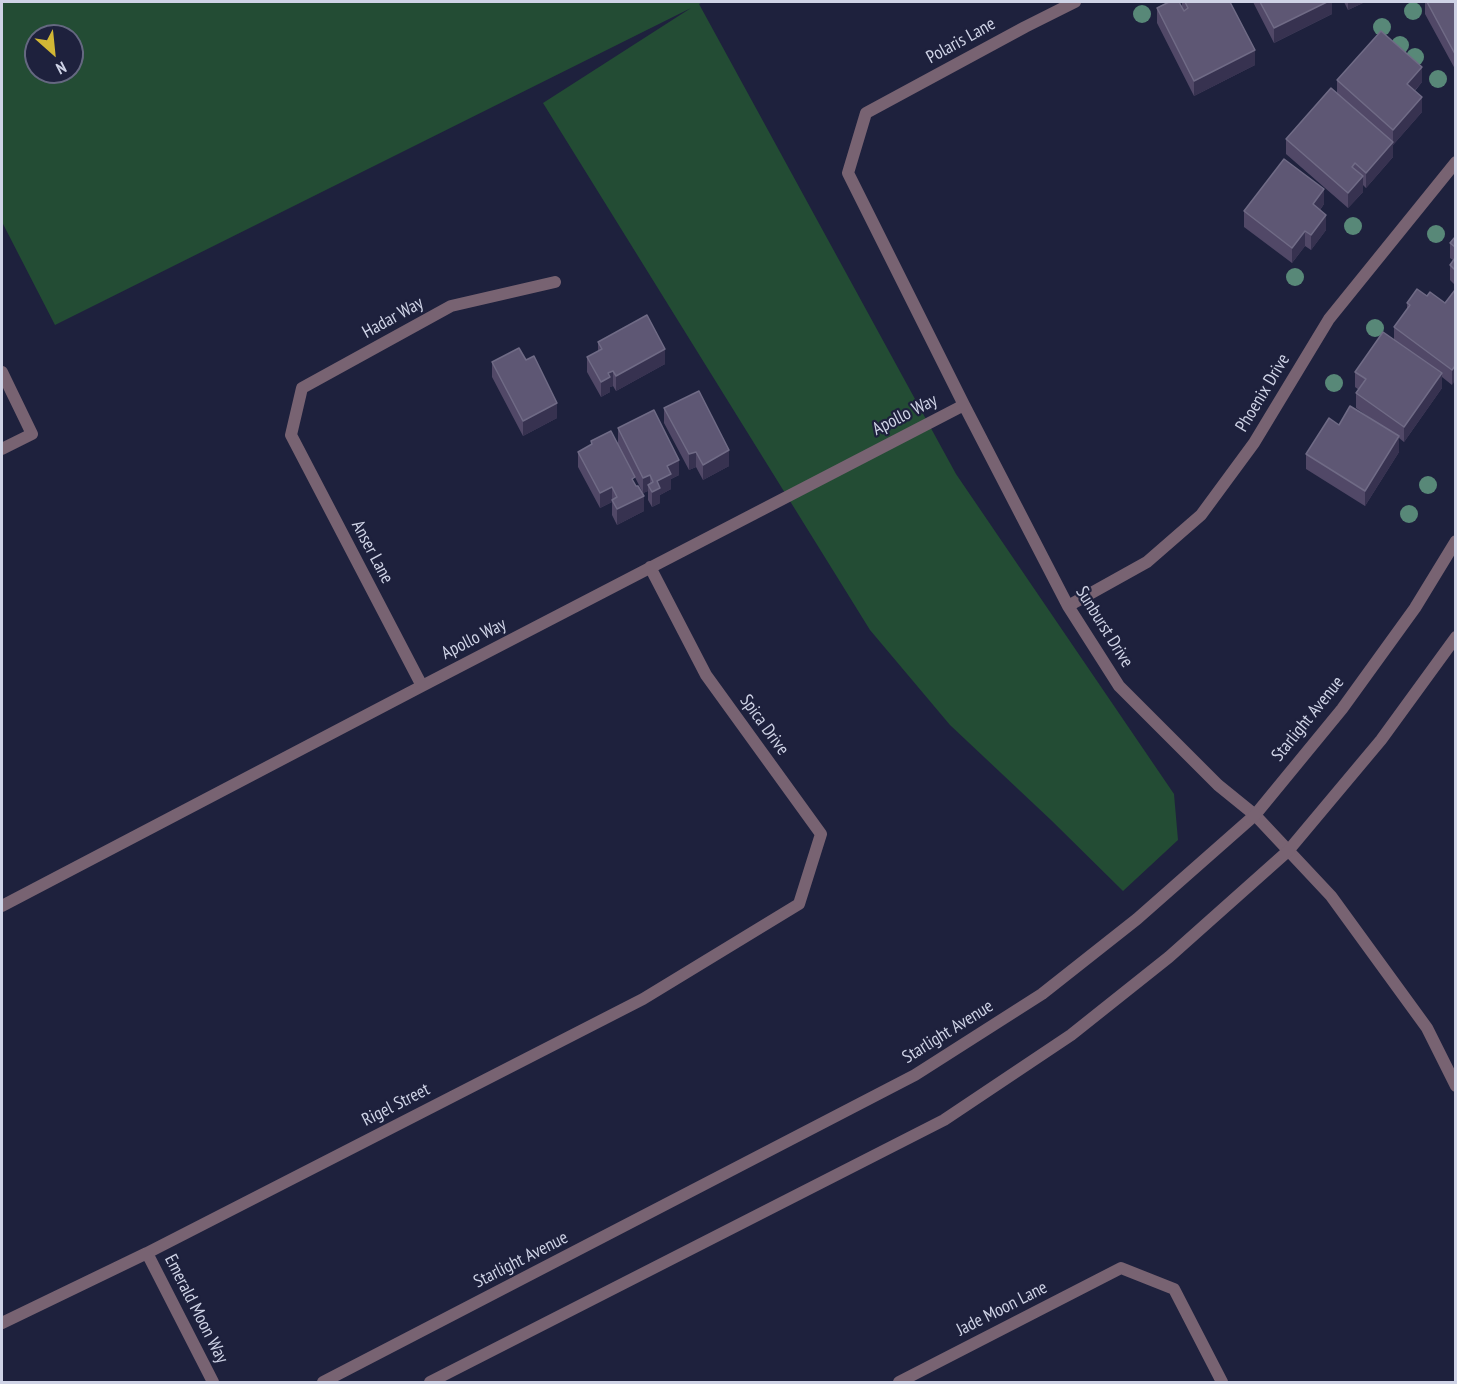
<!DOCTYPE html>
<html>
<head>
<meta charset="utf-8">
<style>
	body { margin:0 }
	#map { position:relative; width:1457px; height:1384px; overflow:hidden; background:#1e213d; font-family:"PT Sans Narrow",sans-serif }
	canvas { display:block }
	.frame { position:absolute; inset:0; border:3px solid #cfd3e6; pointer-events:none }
	.north { position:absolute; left:24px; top:24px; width:60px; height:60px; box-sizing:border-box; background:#1e213d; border:2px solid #656881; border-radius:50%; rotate:153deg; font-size:16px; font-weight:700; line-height:24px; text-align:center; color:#cfd3e6 }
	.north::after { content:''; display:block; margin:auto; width:21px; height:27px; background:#d2b735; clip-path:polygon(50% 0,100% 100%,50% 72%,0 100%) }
</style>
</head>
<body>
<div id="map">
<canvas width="1457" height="1384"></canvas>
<div class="frame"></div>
<div class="north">N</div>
</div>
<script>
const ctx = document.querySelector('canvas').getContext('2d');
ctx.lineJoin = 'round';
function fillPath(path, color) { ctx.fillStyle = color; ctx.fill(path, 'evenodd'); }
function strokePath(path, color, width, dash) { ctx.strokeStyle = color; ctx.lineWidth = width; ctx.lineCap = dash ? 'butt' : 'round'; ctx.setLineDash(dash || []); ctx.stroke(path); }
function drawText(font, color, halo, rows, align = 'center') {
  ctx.font = font + ' "PT Sans Narrow",sans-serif'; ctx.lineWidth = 4.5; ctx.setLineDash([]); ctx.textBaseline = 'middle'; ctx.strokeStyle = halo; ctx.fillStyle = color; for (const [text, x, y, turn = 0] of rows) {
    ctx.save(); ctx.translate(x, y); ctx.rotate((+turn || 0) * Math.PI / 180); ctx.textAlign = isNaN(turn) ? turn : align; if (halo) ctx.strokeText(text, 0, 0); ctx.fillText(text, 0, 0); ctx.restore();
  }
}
fillPath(new Path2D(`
	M2,2H703L699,4L956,474L1174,794L1178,840L1123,891L1052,821L950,725L870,630L543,103L691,8L55,325L2,222ZM36,36H72V72H36Z`), '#234c34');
strokePath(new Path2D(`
	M2,372L32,434L2,449`), '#786372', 12);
strokePath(new Path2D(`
	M1075,2L1025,27L866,113L848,173L964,405L1068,606L1119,686L1218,785L1255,815L1331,896L1427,1028L1456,1086
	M1068,606L1147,562L1201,515L1254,443L1329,319L1456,162
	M422,686L291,435L302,388L451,306L555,282
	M2,906L422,686L964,405
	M147,1253L213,1382
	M2,1323L147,1253L643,999L799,904L821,834L706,675L650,567
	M899,1382L1121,1268L1174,1289L1222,1382`), '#786372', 12);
strokePath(new Path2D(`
	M323,1382L915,1075L1042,994L1137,919L1255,815L1342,709L1415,608L1456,541
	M430,1382L944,1120L1071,1035L1169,957L1288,851L1381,740L1456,637`), '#786372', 12);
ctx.fillStyle = '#588878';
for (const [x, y] of [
	[1413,11],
	[1142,14],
	[1382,27],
	[1400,45],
	[1415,57],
	[1438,79],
	[1353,226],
	[1436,234],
	[1295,277],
	[1375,328],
	[1334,383],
	[1428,485],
	[1409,514]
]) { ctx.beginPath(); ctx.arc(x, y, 9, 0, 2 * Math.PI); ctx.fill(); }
fillPath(new Path2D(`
	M1182,2H1230L1255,65L1194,96L1157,23V8L1182,6Z
	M1253,2H1332V14L1274,43Z
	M1344,2H1365L1348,10Z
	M1425,2H1455V69L1425,14Z
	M1337,80L1422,82L1415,91L1422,112L1393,145V144V157L1366,188L1363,185V192L1348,208L1286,154V139L1337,94Z
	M1324,204L1320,210L1326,230L1311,250L1305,246L1292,263L1244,227V211Z
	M1455,237V285L1450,280V265L1453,260L1450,258V243Z
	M1455,289L1452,385L1442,377V388L1404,442L1399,438V452L1365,506L1306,469V454L1339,425L1374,421L1356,408V393L1359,390L1355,387V372L1394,340V327L1407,310V303L1427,296L1445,303Z
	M598,342L665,364L616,391L613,386L610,387V392L601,397L587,372V357L598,351Z
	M526,360L557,418L523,436L492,377V362Z
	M664,408L729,466L703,480L696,467L689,470L664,423Z
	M618,428L679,475L671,479V489L660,495V503L652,507L648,500V491L643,493L618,444Z
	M591,441L635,484L644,511L617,525L612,515V502L600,508L578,467V452L591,445Z`), '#514867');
fillPath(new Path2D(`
	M1327,2H1332V14L1274,43V28Z
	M1348,2H1365L1348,10Z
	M1255,50V65L1194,96V81Z
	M1422,67V82L1407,99V84Z
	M1422,97V112L1393,145V130Z
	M1393,142V157L1366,188V173Z
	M1363,176V192L1348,208V193Z
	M1324,189V204L1313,219V204Z
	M1326,215V230L1311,250V235Z
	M1305,231V246L1292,263V248Z
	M665,349V364L616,391V376Z
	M1455,366V381L1452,385V370Z
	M613,371V386L610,387V392L601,397V382L608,373Z
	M1442,373V388L1404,442V427Z
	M557,403V418L523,436V421Z
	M1399,436V452L1365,506V491Z
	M729,450V466L703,480V465Z
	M696,452V467L689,470V454Z
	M679,460V475L671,479V489L660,495V503L652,507V492L657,481L667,466Z
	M650,475V489L648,485V491L643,493V478Z
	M612,487V502L600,508V493Z
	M644,496V511L617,525V509Z`), '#373250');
const building = new Path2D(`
	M1169,2H1179L1184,11L1188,8L1185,2H1230L1255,50L1194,81L1157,8Z
	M1260,2H1327L1274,28Z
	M1427,2H1455V54Z
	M1381,31L1422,67L1407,84L1422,97L1393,130L1337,80Z
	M1331,88L1393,142L1366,173L1355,163L1352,167L1363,176L1348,193L1286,139Z
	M1284,159L1324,189L1313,204L1326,215L1311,235L1305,231L1292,248L1244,211Z
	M1455,237V247L1450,243Z
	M1455,258V270L1450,265Z
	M1417,289L1427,296L1430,292L1445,303L1455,290V366L1452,370L1394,327L1410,305L1407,303Z
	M647,315L665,349L616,376L613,371L608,373L610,377L601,382L587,357L602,349L598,342Z
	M1383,332L1442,373L1404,427L1356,393L1366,379L1355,372Z
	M519,348L526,360L534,356L557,403L523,421L492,362Z
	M699,391L729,450L703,465L696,452L689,454L664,408Z
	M1350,406L1399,436L1365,491L1306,454L1329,418L1339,425Z
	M654,410L679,460L667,466L671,474L657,481L660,488L652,492L648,485L653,482L650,475L643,478L618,428Z
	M611,431L635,477L632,479L636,486H638L644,496L617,509L612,500L617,497L612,487L600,493L578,452L592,444L591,441Z`);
fillPath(building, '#5e5774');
strokePath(building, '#706b86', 1.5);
drawText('18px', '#cfd3e6', '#1e213d', [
	["Polaris Lane",961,41,-29],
	["Hadar Way",393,318,-29],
	["Phoenix Drive",1263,393,-59],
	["Apollo Way",905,415,-27],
	["Anser Lane",372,552,62],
	["Sunburst Drive",1104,627,58],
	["Apollo Way",474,639,-27],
	["Starlight Avenue",1308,719,-51],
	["Spica Drive",764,725,54],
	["Starlight Avenue",948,1032,-32],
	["Rigel Street",396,1105,-27],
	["Starlight Avenue",521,1260,-27],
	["Emerald Moon Way",196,1309,63],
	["Jade Moon Lane",1002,1309,-27]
]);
</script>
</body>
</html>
